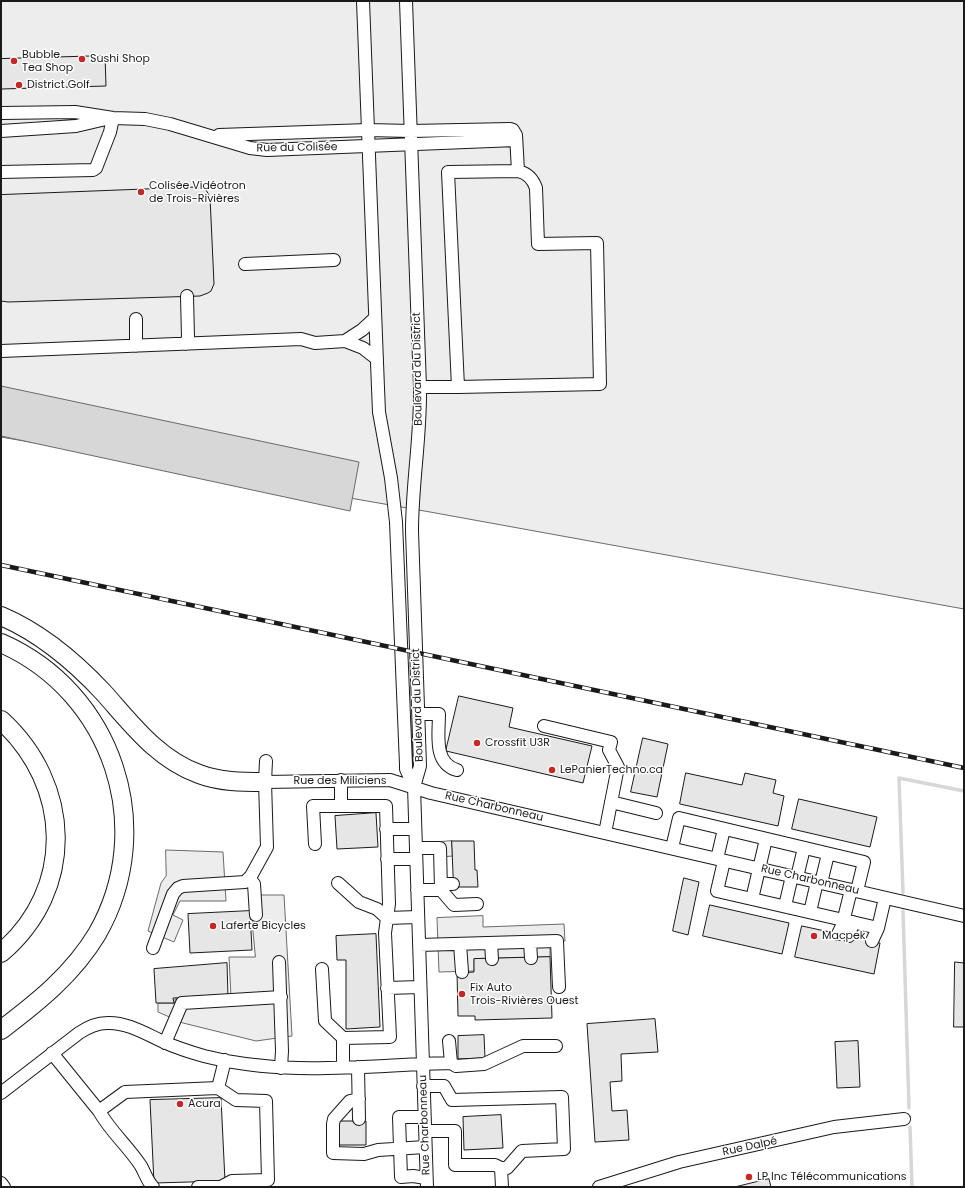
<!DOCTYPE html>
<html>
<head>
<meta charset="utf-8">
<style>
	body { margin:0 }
	#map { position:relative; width:965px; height:1188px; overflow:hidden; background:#fff; font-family:Poppins,sans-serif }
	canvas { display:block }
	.frame { position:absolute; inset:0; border:2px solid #1a1a1a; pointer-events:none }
</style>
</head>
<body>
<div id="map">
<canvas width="965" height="1188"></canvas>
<div class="frame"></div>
</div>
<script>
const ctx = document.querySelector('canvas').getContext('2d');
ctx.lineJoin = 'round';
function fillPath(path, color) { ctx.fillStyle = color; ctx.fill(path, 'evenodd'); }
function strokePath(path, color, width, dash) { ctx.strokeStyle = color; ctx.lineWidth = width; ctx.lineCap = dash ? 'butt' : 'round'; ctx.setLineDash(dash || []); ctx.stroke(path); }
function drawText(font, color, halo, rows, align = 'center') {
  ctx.font = font + ' Poppins,sans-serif'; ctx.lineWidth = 3; ctx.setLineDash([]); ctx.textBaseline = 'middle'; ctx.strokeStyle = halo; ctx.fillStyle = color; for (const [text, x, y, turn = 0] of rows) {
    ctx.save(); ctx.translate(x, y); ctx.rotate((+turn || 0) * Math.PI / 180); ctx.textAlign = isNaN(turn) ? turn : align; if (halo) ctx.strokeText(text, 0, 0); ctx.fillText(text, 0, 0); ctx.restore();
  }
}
const built = new Path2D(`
	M1,1H964V609L430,512L1,437Z
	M452,841L453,856L440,857V842Z
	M166,850L223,852L226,901H180L173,915L183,920L174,942L148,931L161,883L166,876Z
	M250,895H284L292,1036L256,1041L183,1023L158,1012V1003H175V999L231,997L229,957H255Z
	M483,916V927L564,924L565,941H550V957L474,959V971L439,972L437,918Z`);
fillPath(built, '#ededed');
strokePath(built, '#6a6a6a', 1);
const water = new Path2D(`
	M1,386L359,462L350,511L1,436Z`);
fillPath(water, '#d7d7d7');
strokePath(water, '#6a6a6a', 1);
strokePath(new Path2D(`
	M903,893L899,778L964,791
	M903,911L909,1108
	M910,1127L912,1187`), '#d7d7d7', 3.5);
const building = new Path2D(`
	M105,56L106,86L1,89V59Z
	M201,187L206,190L210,197L214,284L211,291L208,293L200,296L8,302L1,301V195Z
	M459,696L513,708L509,727L592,746L583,783L446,751Z
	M643,738L668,744L657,797L631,792Z
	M686,773L742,785L745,773L776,780L773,793L784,796L778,826L680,804Z
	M799,799L877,817L870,847L792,829Z
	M376,813L378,847L337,849L335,816Z
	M452,841H474L475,870H477L478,887H454Z
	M684,878L699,882L688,935L673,931Z
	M710,905L789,923L782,954L703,936Z
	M250,911L252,950L190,953L188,914Z
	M802,926L880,943L874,974L795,957Z
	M376,934L380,1027L346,1029V960H337L336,936Z
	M550,957L552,1018L475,1020V1016H458L457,973L474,972V959Z
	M955,962L964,963V1027H954Z
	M227,963L228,996L173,998L174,1003H156L154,969Z
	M655,1019L658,1052L621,1054L622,1081L610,1082L612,1111L627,1110L629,1140L595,1142L587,1024Z
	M484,1035L485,1058L458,1059V1036Z
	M858,1041L860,1087L837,1088L835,1042Z
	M221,1098L225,1181L154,1183L150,1100Z
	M501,1115L503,1148L464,1150L463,1117Z
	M336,1121H366V1145H336Z
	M769,1179L771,1187H735Z`);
fillPath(building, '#e6e6e6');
strokePath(building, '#1a1a1a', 1);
const minor = new Path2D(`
	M363,1L378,388L379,412L391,478L396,522L406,765V769L414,787
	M406,1L420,387C421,435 412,483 412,531L420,766L414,787L427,1187
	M1,113L75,112L113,118L145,119L170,124L250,148L267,150L516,140
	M1,131L76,126L106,119
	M219,135L368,130L411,131L510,129L513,130L516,135L518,171
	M518,171C527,173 533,179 536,188L538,244L597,243L600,384L458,387L448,172Z
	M1,172L93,170L96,168L110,132L113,118
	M245,264L334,260
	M136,319V346
	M345,341L362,330L375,318
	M186,344L188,337L187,296
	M1,351L301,339L315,343L345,341L363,348L377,359
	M420,387H458
	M419,714H439C439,734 433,763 457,770
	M544,726L611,742L609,750L618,767L605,833
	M341,780V806H386L389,904L387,918
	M265,782L390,780L431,793L964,916
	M611,802L656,813
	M386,829H415
	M315,844L313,806H341
	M416,848H440L441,890H417
	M672,848L679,818L864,862L857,891
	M387,859H416
	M717,859L724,829
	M724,861L717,891L878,928L885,898
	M797,877L804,848
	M250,879L254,884L256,915
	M338,883L359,902L377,909L387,918
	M821,883L828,854
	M441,884H453
	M441,890L454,905L477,904
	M752,899L766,839
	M785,906L792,876
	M810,912L817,882
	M838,934L842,926L851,890
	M849,936L853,922
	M872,941L878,928
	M530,942L531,958
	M491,943L492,959
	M460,944L462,972
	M419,945L557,941L559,987
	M153,948L173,894L178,888L183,886L245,882L251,876L267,847L265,782L266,761
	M279,962L282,1051L281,1068
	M322,969L325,1021L343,1038
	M387,988L420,987
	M165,1043L182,1003L281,997
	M52,1053L99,1111L125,1092L218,1088L225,1060
	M451,1063L456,1066L484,1064L523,1046H556
	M343,1067V1038L390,1037L385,933L387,918L418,917
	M358,1067L359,1119
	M423,1086H444L452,1100L562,1097L564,1149L522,1151L507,1168H501
	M1,1093L79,1033C88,1027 96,1023 107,1023C127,1022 146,1034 164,1042C177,1048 190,1052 204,1056C285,1077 368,1065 451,1063L449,1041
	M359,1099L350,1101L334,1119L333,1124V1153L364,1154L378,1150L425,1147
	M99,1111C110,1131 128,1146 141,1166C145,1173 147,1181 153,1187
	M424,1117H399L401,1177L413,1176L426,1178
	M425,1131H455V1165H495L501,1168L502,1187
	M1,1183L4,1187
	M198,1187H221L232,1181L268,1180L266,1101L236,1100L218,1088
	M599,1187L679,1162L834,1127L904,1119`);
const highway = new Path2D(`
	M1,616C41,633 73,660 103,692C131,723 157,759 199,774C220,782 242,782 265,782
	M1,643C113,692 158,828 97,934C73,974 38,1002 1,1030
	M1,720C72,785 76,889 1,953`);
strokePath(minor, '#1a1a1a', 14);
strokePath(highway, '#1a1a1a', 20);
strokePath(minor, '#fff', 12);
strokePath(highway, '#fff', 18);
const rail = new Path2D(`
	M1,565L964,768`);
strokePath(rail, '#1a1a1a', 4.5);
strokePath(rail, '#fff', 3, [9]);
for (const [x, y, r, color] of [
	[82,59,4,"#c62828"],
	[14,61,4,"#c62828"],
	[19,85,4,"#c62828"],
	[141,192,4,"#c62828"],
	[477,743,4,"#c62828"],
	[552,770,4,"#c62828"],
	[213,926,4,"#c62828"],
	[814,936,4,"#c62828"],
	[462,994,4,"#c62828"],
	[180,1104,4,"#c62828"],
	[749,1177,4,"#c62828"]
]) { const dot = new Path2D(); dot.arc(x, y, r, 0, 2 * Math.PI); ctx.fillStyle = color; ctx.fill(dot); strokePath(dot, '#fff', 1.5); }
drawText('11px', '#1a1a1a', '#fff', [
	["Bubble",22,55],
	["Tea Shop",22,68],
	["Sushi Shop",90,59],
	["District Golf",27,85],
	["Colisée Vidéotron",149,186],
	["de Trois-Rivières",149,199],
	["Crossfit U3R",485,743],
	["LePanierTechno.ca",560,770],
	["Laferte Bicycles",221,926],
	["Macpek",822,936],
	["Fix Auto",470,988],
	["Trois-Rivières Ouest",470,1001],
	["Acura",188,1104],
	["LP Inc Télécommunications",757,1177]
], 'left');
drawText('11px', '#1a1a1a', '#fff', [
	["Rue du Colisée",297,148,-1],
	["Boulevard du District",418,369,-91],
	["Boulevard du District",418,705,-92],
	["Rue des Miliciens",340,781],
	["Rue Charbonneau",494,807,13],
	["Rue Charbonneau",810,880,13],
	["Rue Charbonneau",425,1125,-92],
	["Rue Dalpé",750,1147,-12]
]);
</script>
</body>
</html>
